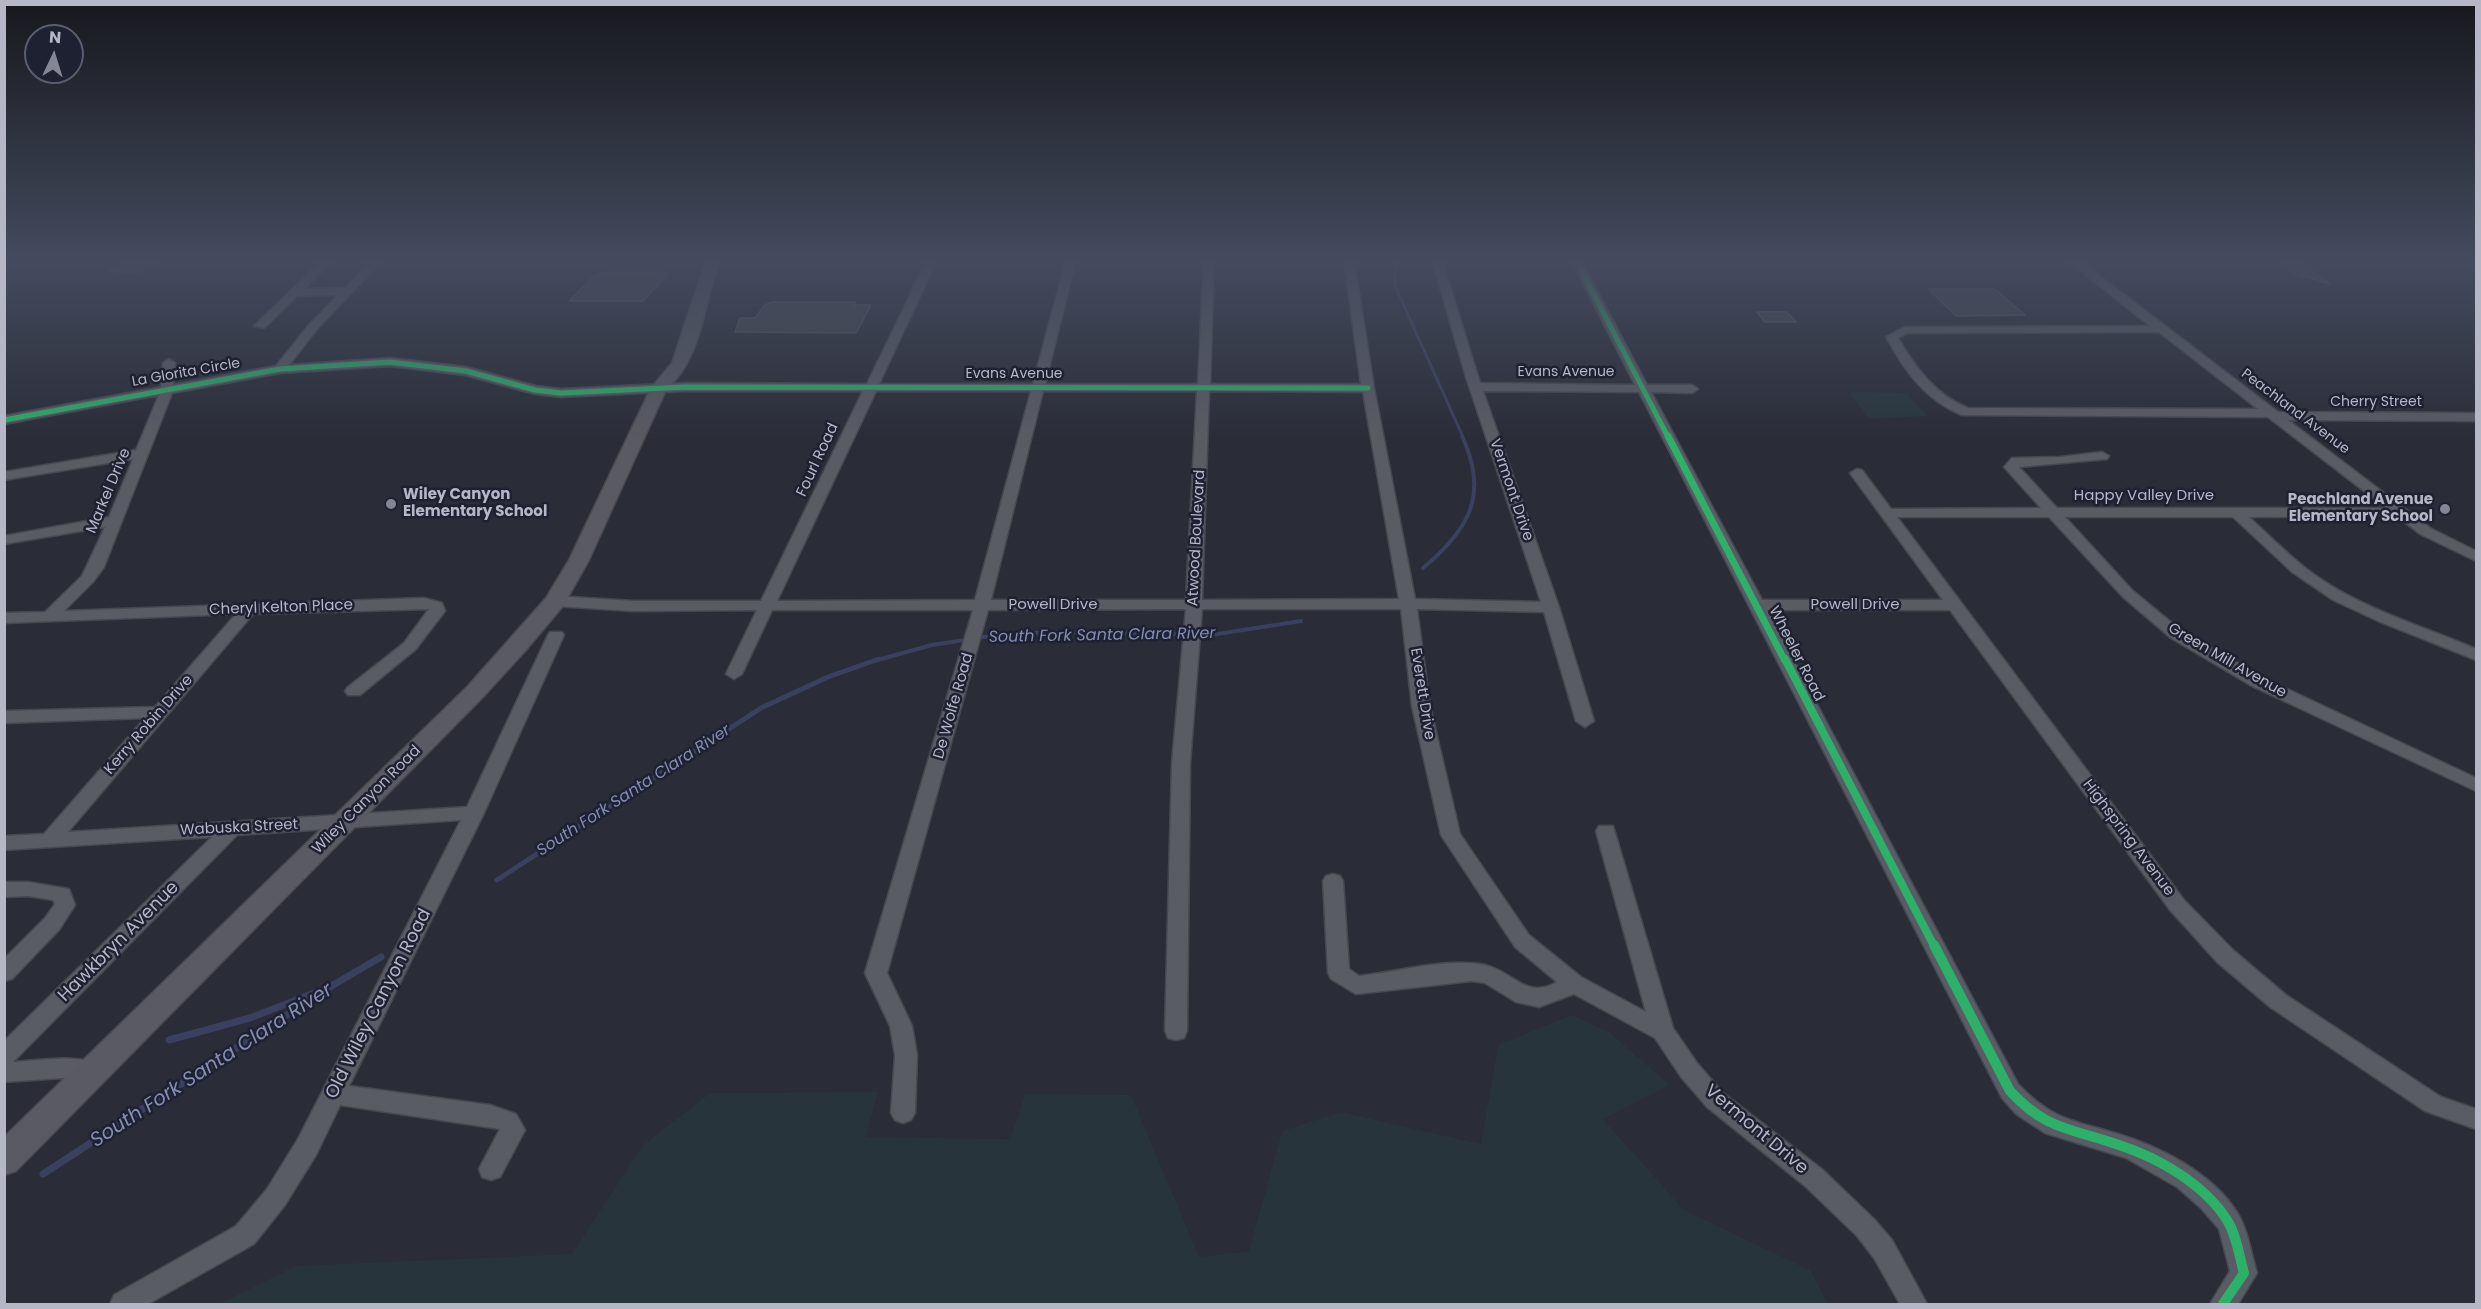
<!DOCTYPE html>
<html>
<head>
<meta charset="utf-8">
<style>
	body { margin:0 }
	#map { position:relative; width:2481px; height:1309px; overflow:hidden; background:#2a2c37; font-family:Poppins,sans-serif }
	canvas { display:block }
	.frame { position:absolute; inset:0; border:6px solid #b5b7c7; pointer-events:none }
	.north { position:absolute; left:24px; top:24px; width:60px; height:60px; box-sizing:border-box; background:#1e2131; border:2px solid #5a5d6d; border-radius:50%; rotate:4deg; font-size:16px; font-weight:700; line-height:24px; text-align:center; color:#b5b7c7 }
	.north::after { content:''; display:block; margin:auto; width:21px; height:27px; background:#848695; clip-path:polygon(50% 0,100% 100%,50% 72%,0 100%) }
</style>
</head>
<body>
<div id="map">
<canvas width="2481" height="1309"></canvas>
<div class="frame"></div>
<div class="north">N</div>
</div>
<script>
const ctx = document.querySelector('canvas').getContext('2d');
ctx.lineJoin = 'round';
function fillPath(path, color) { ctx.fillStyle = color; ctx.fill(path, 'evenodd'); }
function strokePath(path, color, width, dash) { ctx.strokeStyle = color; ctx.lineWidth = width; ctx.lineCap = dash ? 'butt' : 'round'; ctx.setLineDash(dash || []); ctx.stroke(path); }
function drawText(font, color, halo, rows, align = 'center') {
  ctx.font = font + ' Poppins,sans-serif'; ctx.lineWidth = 5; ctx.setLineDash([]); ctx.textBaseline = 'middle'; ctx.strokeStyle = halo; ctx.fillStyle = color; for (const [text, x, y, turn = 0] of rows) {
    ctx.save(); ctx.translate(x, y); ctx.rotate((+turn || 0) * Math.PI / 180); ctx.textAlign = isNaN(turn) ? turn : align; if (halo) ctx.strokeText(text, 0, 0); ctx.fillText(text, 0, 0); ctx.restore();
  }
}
fillPath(new Path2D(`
	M1854,392L1907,393L1927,416L1869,419L1850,394Z
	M1572,1015L1609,1032L1670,1085L1603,1119L1684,1210L1810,1270L1828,1304H219L296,1266L572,1254L642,1146L710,1093L878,1092L866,1137L1010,1139L1025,1094L1131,1095L1199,1257L1249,1251L1282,1131L1341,1112L1481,1144L1498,1045Z`), '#27343c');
strokePath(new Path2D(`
	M1398,260L1394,276L1396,288L1463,437`), '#3a4060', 3);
strokePath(new Path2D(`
	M1423,568C1470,529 1489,494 1462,436
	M874,661L932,645L1004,634L1062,632L1211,635L1301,621`), '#3a4060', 4);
strokePath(new Path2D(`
	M497,880L761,708L828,677L879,659`), '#3a4060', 5);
strokePath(new Path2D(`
	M169,1040L250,1018L322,990
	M43,1174L333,985L381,957`), '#3a4060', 7);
const building = new Path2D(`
	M130,260H159L135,273L108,271Z
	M2277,260H2299L2330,284L2297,275Z
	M606,272H661L668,274L643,301H569L596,274Z
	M1928,289H1995L2025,315L1956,316Z
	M772,302H855L854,305H871L856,333L735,332L740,318H755L765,305Z
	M1757,312H1787L1796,322H1765Z`);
fillPath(building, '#42434c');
strokePath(building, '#52545f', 1.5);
const street = new Path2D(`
	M322,260H333L304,289L345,288L372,260H383L317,329L289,365L390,358L466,367L536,386L561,389L685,383L867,384L927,260H937L879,384H1033L1066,260H1076L1045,384H1198L1204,260H1214L1210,384H1361L1344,260H1354L1374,388L1415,599L1541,602L1466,377L1432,260H1442L1480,383L1635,385L1571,260H1581L1647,385H1692L1698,389L1692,393L1651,392L1762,600H1943L1850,473L1857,469L1862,470L1891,509L2041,508L2004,467L2012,458L2060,457L2102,452L2109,456L2107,459L2019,467L2057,508H2386L2268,417L1962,415C1925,400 1905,371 1886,337L1905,327L2150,326L2067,260H2079L2278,412L2476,413V421L2288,420L2430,528L2476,551V561L2420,534L2397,516L2249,517C2273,539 2295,562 2322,580C2369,611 2425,627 2476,649V660L2378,621L2333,600L2292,572L2233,517H2065L2133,591L2183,632L2264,678L2476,778V791L2252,686L2171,638L2123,597L2049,517H1897L2184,900L2233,950L2286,995L2441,1097L2476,1109V1129L2425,1111L2270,1007L2217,962L2170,910L1950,610H1767L2018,1084C2051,1119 2071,1120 2115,1133C2159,1146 2211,1172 2237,1212C2248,1230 2251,1253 2257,1273L2238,1304H2210L2230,1271L2219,1229L2201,1208L2177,1187L2126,1158L2045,1133L2016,1114L2002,1098L1639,392L1483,391L1559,607L1594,721L1585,727L1576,721L1544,612L1417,609L1430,706L1460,834L1529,935L1581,977L1646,1012L1596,831L1599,826H1613L1673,1028L1697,1063L1723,1093L1823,1170L1875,1220L1892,1240L1927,1304H1900L1874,1258L1857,1236L1805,1186L1707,1107L1681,1077L1655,1038L1574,994L1539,1007L1516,1002L1485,983L1472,981L1356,994L1331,979L1328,973L1323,881L1326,876L1333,874L1340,876L1343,881L1349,969L1359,976C1399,972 1446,957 1485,965C1514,972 1526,1000 1557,982L1515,947L1441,835L1412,706L1401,609H1202L1190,763L1187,1031L1184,1038L1176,1040L1168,1038L1165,1031L1172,763L1186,609L988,610L887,973L912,1026L917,1055L915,1113L911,1120L903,1123L895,1120L891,1113L895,1055L890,1026L865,973L973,610H772L742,674L734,679L726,674L757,610L633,611L555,606L547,601L555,596L633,601H761L863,391H685L561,397L535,394L465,375L390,366L280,373L172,393L104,567L93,582L64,611L424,598L442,603L445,611L416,649L360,695H348L345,691L348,687L404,643L429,609L253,614L68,832L467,807L548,635L550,632H562L564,635L484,813L349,1086L490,1105L516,1114L525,1130L500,1177L491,1180L482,1177L479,1169L500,1129L340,1105L316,1155L285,1205L254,1244L148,1304H110L114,1295L236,1226L267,1189L298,1139L461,820L237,835L13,1062C42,1060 73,1054 100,1064L104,1071L100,1078L92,1081L63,1078L4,1082V1041L212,837L4,850V836L44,834L145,718L4,723V711L155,707L236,614L4,623V613L45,612L82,576L105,527L4,544V536L109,517L133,459L4,480V472L136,450L159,395L4,424V416L161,387L163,363L169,359L175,363L173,385L276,366L309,325L338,295L297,296L264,328L254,326ZM2159,332L2258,409L1968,408C1935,395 1916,368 1898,338L1907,333ZM876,391H1031L975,600L777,601ZM1043,391H1197L1186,600H991ZM1209,391L1363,392L1399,599L1202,600Z
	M4,882H28L69,889L75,905L59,930L12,979L4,981V959L45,918L55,904L53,900L28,896L4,897Z`);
const secondary = new Path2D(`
	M706,260H720C703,304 703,357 666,390L589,560L563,606L526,650L483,697L16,1171L4,1175V1137L467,687L546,598L569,560L651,388L672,363Z`);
strokePath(street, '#464850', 3);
strokePath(secondary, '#464850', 3);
fillPath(street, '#5a5c65');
fillPath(secondary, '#595a63');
strokePath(new Path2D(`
	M1576,260L1668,437
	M4,420L280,369L390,362L466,371L535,390L561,393L685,387L1368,388`), '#2db169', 5);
strokePath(new Path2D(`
	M1668,436L1785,661`), '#2db169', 7);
strokePath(new Path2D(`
	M1785,659L1934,946`), '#2db169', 8);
strokePath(new Path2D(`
	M1934,945L2010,1091C2047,1131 2071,1128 2119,1145C2159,1158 2204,1184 2227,1220C2237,1236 2239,1256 2244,1273L2223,1304`), '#2db169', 10);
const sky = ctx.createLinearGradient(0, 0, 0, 444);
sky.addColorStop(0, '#17181e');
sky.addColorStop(0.59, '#444b5e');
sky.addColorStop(1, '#444b5e00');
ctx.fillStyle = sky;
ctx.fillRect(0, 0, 2481, 444);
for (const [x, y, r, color] of [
	[391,504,6,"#848695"],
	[2445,509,6,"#848695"]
]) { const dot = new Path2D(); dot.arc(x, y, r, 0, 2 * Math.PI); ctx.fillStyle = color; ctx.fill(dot); strokePath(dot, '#1e2131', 2); }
drawText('14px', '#b5b7c7', '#1e2131', [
	["Evans Avenue",1566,372],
	["La Glorita Circle",186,373,-10],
	["Evans Avenue",1014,374],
	["Cherry Street",2376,402],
	["Peachland Avenue",2295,412,37]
]);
drawText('15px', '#b5b7c7', '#1e2131', [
	["Fourl Road",818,460,-65],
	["Vermont Drive",1511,490,71],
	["Markel Drive",109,491,-67],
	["Happy Valley Drive",2144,496],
	["Atwood Boulevard",1197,538,-87],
	["Powell Drive",1053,605],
	["Powell Drive",1855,605],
	["Cheryl Kelton Place",281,608,-2],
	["Wheeler Road",1796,654,63],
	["Green Mill Avenue",2227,661,30],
	["Everett Drive",1422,694,81],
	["De Wolfe Road",954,706,-74],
	["Kerry Robin Drive",149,725,-49],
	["Wiley Canyon Road",367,800,-45],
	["Wabuska Street",239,828,-3],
	["Highspring Avenue",2128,838,53]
]);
drawText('bold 15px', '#b5b7c7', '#1e2131', [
	["Wiley Canyon",403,495],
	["Elementary School",403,512],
	["Peachland Avenue",2433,500,"right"],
	["Elementary School",2433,517,"right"]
], 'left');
drawText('italic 16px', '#858db2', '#1e2131', [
	["South Fork Santa Clara River",1102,636,-1],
	["South Fork Santa Clara River",634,791,-33]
]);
drawText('18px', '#b5b7c7', '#1e2131', [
	["Hawkbryn Avenue",119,942,-45],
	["Old Wiley Canyon Road",379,1004,-63],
	["Vermont Drive",1756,1130,40]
]);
drawText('italic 20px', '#858db2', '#1e2131', [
	["South Fork Santa Clara River",212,1066,-33]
]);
</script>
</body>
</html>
